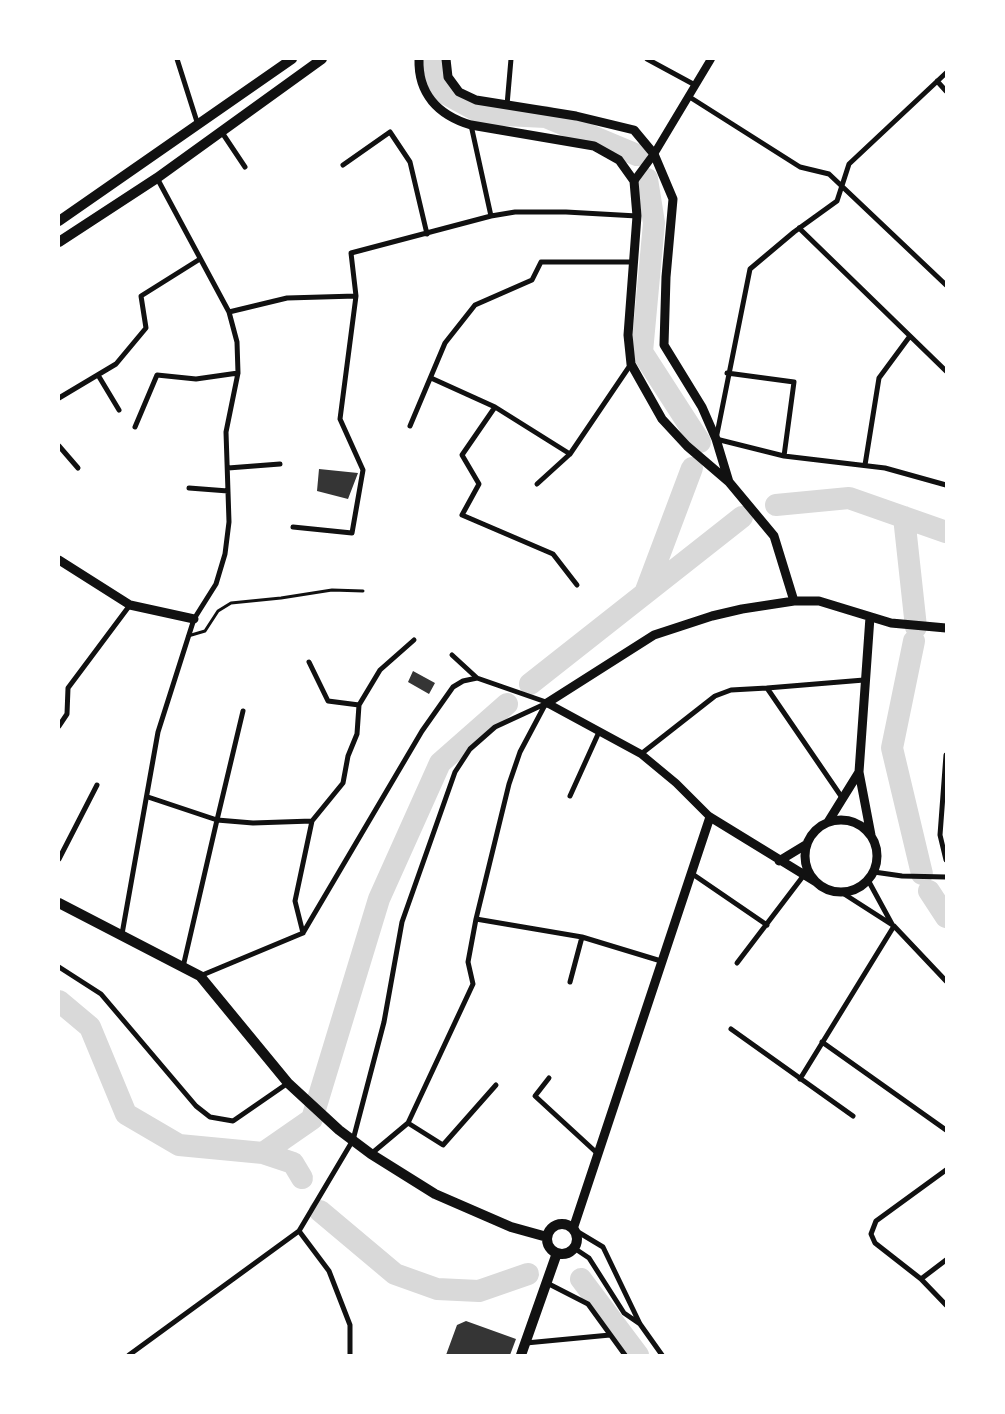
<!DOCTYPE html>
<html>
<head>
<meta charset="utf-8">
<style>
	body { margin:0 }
	#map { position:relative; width:1005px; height:1414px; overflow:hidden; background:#fff; font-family:"Asap Condensed",sans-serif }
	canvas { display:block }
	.frame { position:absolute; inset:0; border:60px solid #fff; pointer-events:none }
</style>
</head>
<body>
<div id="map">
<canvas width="1005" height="1414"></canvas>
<div class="frame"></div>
</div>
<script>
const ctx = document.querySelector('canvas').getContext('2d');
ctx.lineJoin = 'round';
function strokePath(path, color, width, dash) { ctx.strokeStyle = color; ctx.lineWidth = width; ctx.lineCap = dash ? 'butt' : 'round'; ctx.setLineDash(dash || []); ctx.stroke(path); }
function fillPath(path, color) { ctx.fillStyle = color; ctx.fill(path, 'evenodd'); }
strokePath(new Path2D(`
	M431,59L441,91L483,114L546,117L637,155
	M647,179L654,223L642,352L700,442
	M776,505L849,498L946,532
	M904,517L916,627
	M645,593L692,468
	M914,641L892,748L922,874
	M530,684L742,517
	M929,891L946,917
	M59,1001L90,1027L126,1114L179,1145L263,1153L293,1163L302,1178
	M263,1153L312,1119L379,899L440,763L507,704
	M320,1211L395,1274L437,1289L479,1291L528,1274
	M581,1279L638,1355`), '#d9d9d9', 22);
fillPath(new Path2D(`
	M319,469L358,473L348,499L317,491Z
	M413,671L435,683L429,694L408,682Z
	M466,1321L516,1339L510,1355H446L457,1325Z`), '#353535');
strokePath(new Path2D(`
	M188,636L205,631L218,611L231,603L281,598L332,590L363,591`), '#111', 3);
strokePath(new Path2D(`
	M177,59L198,125
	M647,59L695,85
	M946,73L849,164L837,201L794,232L750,269L716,439L784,456L885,468L946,485
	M937,81L946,91
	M688,96L800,167L829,174L946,285
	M507,105L511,59
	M471,125L491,216
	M221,131L245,167
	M343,165L390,132L410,162L427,234
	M799,228L946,371
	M229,312L287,298L356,296
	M727,373L794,382L784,456
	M98,375L119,410
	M431,378L495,407L570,454L631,364
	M59,398L116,364L146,328L141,296L200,259
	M495,407L462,455L479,484L462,515L553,554L577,585
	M410,426L445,343L475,305L532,280L541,262H633
	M135,427L157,375L196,379L238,373
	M59,446L78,468
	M865,465L879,378L910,336
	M228,468L280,464
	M537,484L570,454
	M189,488L228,491
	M293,527L352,533L363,470L340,419L356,296L351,253L491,216L515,212H566L637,216
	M452,655L477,678L546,702
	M309,662L328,701L359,705
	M243,711L217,820L253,823L312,821L295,901L303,933
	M59,726L67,714L68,688L130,605
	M641,754L715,696L731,690L767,688
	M946,755L940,835L946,860
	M570,796L599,732
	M148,797L217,820L183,967
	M843,799L767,688L864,680
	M312,821L343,783L348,756L357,734L359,705L380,670L414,640
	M59,859L97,785
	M874,872L902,876L946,877
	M691,873L767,925
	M868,880L893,926
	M841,892L894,926L946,981
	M476,919L582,937L661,961
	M122,934L158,732L194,619L216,584L225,554L229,522L226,432L238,373L237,342L229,312L157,178
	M737,963L804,875
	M59,967L101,994L196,1106L210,1117L233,1121L288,1083
	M200,976L303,933L422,731L453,687L463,681L477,678
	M570,982L582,937
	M731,1029L853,1116
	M822,1042L946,1130
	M549,1078L535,1096L598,1154
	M800,1079L894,926
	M408,1123L443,1145L496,1085
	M371,1154L408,1123L473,984L468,962L476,919L509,784L520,752L546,703
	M946,1170L876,1221L871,1234L875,1243L921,1279L946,1305
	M573,1229L603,1247L640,1324L662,1355
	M299,1231L329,1271L350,1325V1355
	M574,1248L589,1258L624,1313L640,1324
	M921,1279L946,1260
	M547,1283L588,1304L625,1355
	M526,1343L610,1335
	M129,1355L299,1231L353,1140L384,1022L402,922L455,772L470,749L495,727L547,703`), '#111', 5);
strokePath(new Path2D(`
	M634,181L654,154L711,59
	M547,703L641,754L676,783L710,817`), '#111', 8);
strokePath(new Path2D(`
	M419,59C418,94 438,115 471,125L594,146L619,160L634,181L637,216L628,335L631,364L662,419L687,446L729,482L774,536L794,601
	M446,59L448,77L459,92L476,100L576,116L634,130L654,154L673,199L666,277L664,345L702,407L716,439L729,482
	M59,560L130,605L194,619
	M870,617L859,772L871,835
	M547,703L654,635L712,616L742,609L794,601H819L891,623L946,628
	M805 856a36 36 0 1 1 72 0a36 36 0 1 1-72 0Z
	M828,822L859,772
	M779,861L807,844
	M573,1229L710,817L816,882`), '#111', 9);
strokePath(new Path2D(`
	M59,221L292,59
	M59,242L157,178L322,59
	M59,903L200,976L288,1083L339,1130L371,1154L435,1194L511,1227L547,1237
	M547 1239a15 15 0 1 1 30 0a15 15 0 1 1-30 0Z
	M521,1355L557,1253`), '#111', 10);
</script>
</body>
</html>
